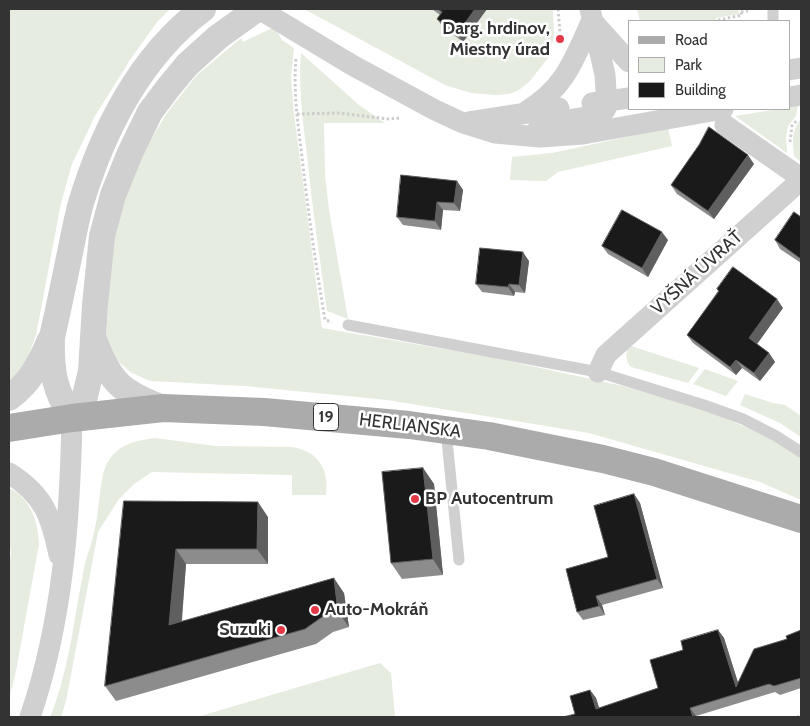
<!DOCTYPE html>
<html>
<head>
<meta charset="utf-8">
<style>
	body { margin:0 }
	#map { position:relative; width:810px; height:726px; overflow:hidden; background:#fff; font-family:Cabin,sans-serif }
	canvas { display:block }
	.frame { position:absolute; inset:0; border:10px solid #333; pointer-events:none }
	.legend { position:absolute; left:628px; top:20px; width:162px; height:90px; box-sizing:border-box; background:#fff; border:1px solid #adadad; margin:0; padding:6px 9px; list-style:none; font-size:15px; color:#333 }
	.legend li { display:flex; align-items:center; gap:10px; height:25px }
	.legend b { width:25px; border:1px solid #adadad }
</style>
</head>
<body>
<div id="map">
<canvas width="810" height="726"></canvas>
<div class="frame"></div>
<ul class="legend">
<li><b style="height:6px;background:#ababab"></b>Road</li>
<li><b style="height:14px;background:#e6ecdf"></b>Park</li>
<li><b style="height:14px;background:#1a1a1a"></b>Building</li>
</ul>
</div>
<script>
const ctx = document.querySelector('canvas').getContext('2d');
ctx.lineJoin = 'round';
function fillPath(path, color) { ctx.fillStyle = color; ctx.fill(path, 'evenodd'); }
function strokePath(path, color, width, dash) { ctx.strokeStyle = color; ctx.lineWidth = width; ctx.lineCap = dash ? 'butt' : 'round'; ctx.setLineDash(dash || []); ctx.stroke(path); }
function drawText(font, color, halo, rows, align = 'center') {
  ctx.font = font + ' Cabin,sans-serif'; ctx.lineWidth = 5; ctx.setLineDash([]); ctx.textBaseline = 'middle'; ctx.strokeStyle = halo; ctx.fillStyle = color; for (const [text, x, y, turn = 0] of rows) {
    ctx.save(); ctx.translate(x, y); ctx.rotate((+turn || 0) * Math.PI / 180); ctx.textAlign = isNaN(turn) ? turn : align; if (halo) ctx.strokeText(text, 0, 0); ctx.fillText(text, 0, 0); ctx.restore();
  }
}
fillPath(new Path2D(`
	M9,9H170L157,22L130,60L95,116L72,164L61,203L36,335L27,359L15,376L9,382Z
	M304,9H553L554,37L548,58L530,81L519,90L509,94L495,95L471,93L445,85Z
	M637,9H738L739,14L716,18V21H640Z
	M274,27L282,40L294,48L291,78L294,114L322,328L490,357L623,386L709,411L766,436L801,456V500L760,482L589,433L387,400L245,386L150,381L132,373L116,360L106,339L112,248L123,201L139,159L167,113L196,76L241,38L243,42Z
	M301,53L359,105L385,123H324L325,175L329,210L348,319L327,311C320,259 312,207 307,155C303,121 298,87 301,53Z
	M798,105L796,116L788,126L786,136L787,153L735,116L779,109H789V107Z
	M801,119V162L794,156C793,141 791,131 801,119Z
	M668,128L672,146L558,172L546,181L510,180L512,157L552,153Z
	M628,346H631L699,368L688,383L631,367C625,361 626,354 628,346Z
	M705,369L738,381L726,396L693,384Z
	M745,394L773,403L785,405L801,416V437L780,423L740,405Z
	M155,438L215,446L292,447C319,452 329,469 326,495H292V475L152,472L134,484L119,499L98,532L66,701L61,717H50C70,669 74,615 85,564C88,552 93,540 95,528C100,510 99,474 109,460C121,443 136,441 155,438Z
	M9,488C31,499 38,521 39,544L16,671L9,699V565L11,553L9,545Z
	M380,663L391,673L395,717H197Z`), '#e6ecdf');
strokePath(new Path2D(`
	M558,9L560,33
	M741,12L748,11
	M719,21V20L742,15L740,9
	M296,59C293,92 298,124 302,157C308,212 316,266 325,320L332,322
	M297,114L338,113L389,119L401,118
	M790,142L792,126L797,120
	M797,717L801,716`), '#cdcdcd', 3, [2.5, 2.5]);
strokePath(new Path2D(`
	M773,9V21
	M348,325L598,372L704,405L743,419L776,436L801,452
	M446,430L459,560`), '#d0d0d0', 11);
strokePath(new Path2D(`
	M259,9L352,65L435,110L463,123L495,133L540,137L583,134L723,109
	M595,24L629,62
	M789,70L801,68
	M789,97L801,95
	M592,103L629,98
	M527,111C566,87 574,59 592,20
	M469,122L559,108
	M539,125L597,115L605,110L607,106L605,75L590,9
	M725,125L801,178
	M598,372L606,355L616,346L801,180
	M9,473C44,495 51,516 59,555
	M30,717C63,621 70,519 72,418`), '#d0d0d0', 21);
strokePath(new Path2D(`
	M203,9C141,55 103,130 81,203C77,217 74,233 71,248C65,277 59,307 52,337C51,370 54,390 72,418L85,396L91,371L95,305L102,236L113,195L130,153L150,112L168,88L187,65L218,37L257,9
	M95,342C110,383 123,393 163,408
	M9,398C30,383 40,363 50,340`), '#d0d0d0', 26);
strokePath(new Path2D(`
	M9,428L72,418L163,408L264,412L409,425L489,436L603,459L654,472L801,519`), '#ababab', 28);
fillPath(new Path2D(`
	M432,9H487L463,42L443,27L437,19L440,15Z
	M754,164L714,219L677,194L671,185Z
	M457,181L463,190L460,211L443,210L441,230L403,225L397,217Z
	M801,217V263L780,249L775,240Z
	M668,240L648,277L608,254L602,246Z
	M529,261L525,293L515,292L514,296L482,292L476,284Z
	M717,289L783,308L756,344L769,353L775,362L760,381L742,368L736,375L693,343L687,335L718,291Z
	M423,468L434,484L443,575L402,579L391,563Z
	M634,494L640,503L663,588L602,605L605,615L583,620L577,612L608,557Z
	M124,501L268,517V564H186L182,621L344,593L349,627L333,632L316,644L116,701L105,686Z
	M718,630L724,638L738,683L787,639L801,630V688L780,695L775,692L696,716L575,714L590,690L596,698L599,708L658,688L683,650Z`), '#8c8c8c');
fillPath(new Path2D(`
	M475,9H487L463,42L457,34Z
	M748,155L754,164L714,219L708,211Z
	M457,181L463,190L460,211L454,203Z
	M437,202L443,210L441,230L435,221Z
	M662,232L668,240L648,277L642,268Z
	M523,252L529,261L525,293L519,285Z
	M509,284L515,292L514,296L508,287Z
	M777,299L783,308L755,347L749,338Z
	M769,353L775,362L760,381L754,373Z
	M736,360L742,368L736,375L730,367Z
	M423,468L434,484L443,575L433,559Z
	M634,494L640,503L663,588L657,579Z
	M258,502L268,517V564L257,549Z
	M176,549L186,564L180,640L169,625Z
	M334,578L344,593L349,627L338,612Z
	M596,596L602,605L605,615L599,606Z
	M718,630L724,638L741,692L736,687Z
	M590,690L596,698L602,717L596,709Z
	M690,708L696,716V717H693Z`), '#5f5f5f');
const building = new Path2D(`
	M437,9H475L457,34L437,19L442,12Z
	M709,127L748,155L708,211L671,185L699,145Z
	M401,175L457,181L454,203L437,202L435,221L397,217Z
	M622,210L662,232L642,268L602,246Z
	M794,212L801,217V259L775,240Z
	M480,248L523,252L519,285L509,284L508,287L476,284Z
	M733,267L777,299L749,338L769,353L754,373L736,360L730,367L687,335L719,291L717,289Z
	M423,468L433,559L391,563L382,472Z
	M634,494L657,579L596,596L599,606L577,612L566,569L608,557L594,506Z
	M124,501L258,502L257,549H176L169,625L334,578L338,612L322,617L305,629L105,686Z
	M718,630L736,687L754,649L787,639L786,636L801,630V678L774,686L769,684L690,708L693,717H563L575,714L570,696L590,690L596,709L658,688L650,660L683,650L681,641Z`);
fillPath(building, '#1a1a1a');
strokePath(building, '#5f5f5f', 1);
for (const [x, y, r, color] of [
	[560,39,5,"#e63946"],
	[415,499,5,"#e63946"],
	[315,610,5,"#e63946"],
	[281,630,5,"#e63946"]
]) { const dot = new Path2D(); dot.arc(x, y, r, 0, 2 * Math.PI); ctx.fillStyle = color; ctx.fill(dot); strokePath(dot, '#fff', 2); }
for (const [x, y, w] of [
	[326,417,25]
]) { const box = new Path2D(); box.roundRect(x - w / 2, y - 13.5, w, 27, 4); ctx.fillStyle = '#fff'; ctx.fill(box); strokePath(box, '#333', 1); }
drawText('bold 16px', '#333', null, [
	["19",326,417]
]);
drawText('bold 18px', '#333', '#fff', [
	["Darg. hrdinov,",550,29],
	["Miestny úrad",550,50],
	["BP Autocentrum",425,499,"left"],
	["Auto-Mokráň",325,610,"left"],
	["Suzuki",271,630]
], 'right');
drawText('18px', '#333', '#fff', [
	["VYŠNÁ ÚVRAŤ",697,273,-42],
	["HERLIANSKA",410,426,7]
]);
</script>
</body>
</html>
